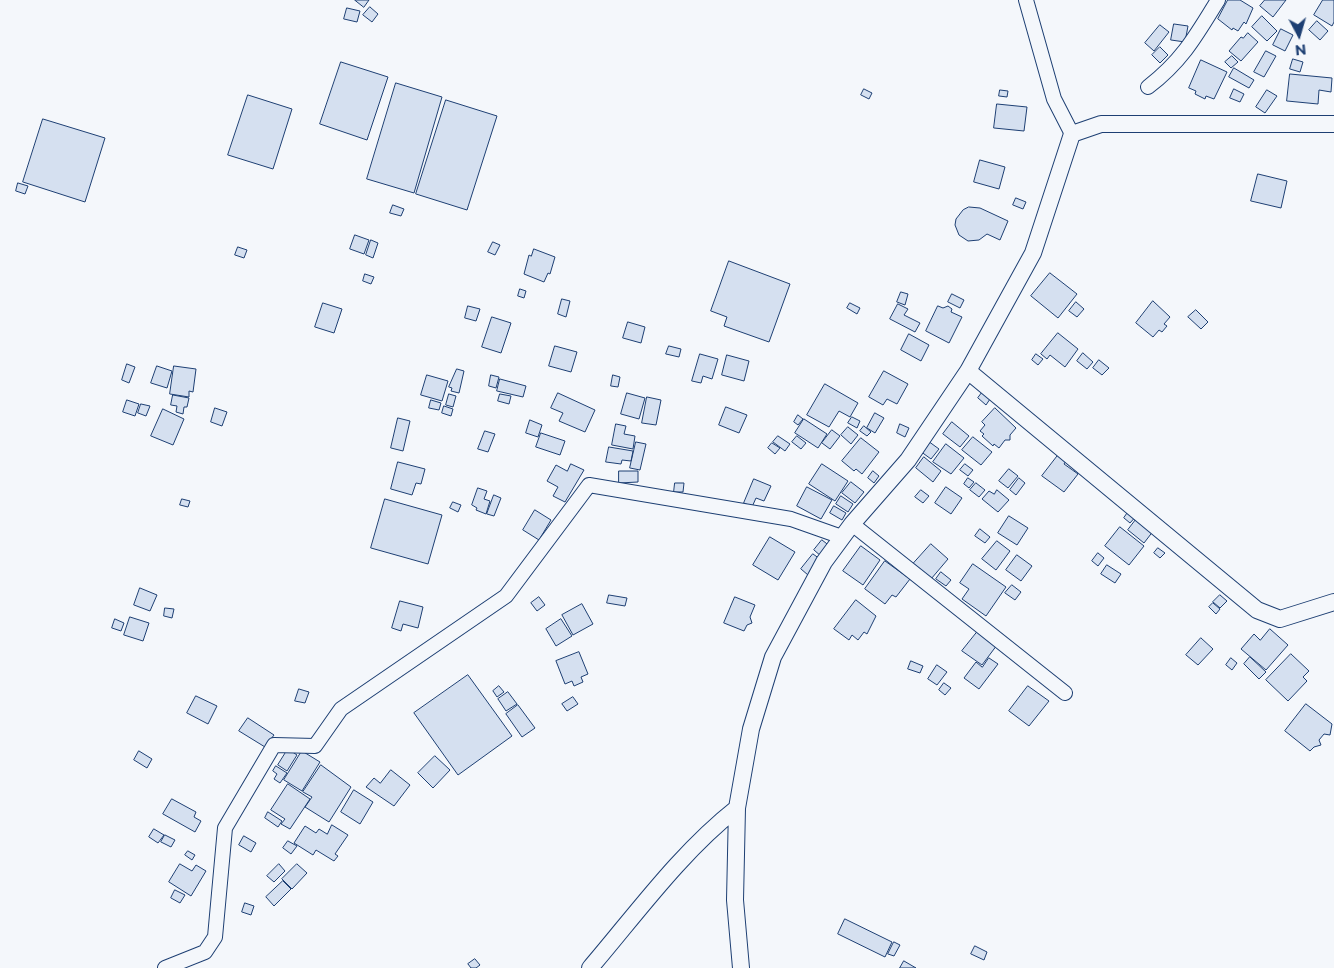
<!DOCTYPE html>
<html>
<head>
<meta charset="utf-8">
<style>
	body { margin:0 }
	#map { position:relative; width:1334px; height:968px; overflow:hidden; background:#f4f7fb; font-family:Montserrat,sans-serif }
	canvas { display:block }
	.north { position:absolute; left:1274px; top:10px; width:50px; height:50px; -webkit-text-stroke:4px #f4f7fb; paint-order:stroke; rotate:174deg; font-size:14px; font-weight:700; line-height:20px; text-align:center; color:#1d3f73 }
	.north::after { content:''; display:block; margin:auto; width:18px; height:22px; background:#1d3f73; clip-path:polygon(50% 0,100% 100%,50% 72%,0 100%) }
</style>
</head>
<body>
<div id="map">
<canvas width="1334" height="968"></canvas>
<div class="north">N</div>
</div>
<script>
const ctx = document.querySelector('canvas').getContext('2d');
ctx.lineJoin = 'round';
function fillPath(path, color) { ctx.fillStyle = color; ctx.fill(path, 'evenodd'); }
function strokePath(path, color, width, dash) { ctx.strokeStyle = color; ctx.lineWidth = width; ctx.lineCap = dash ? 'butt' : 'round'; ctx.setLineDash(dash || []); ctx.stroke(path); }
const building = new Path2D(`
	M355,0H369L364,7Z
	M1228,0H1240L1253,8L1246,24L1244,22L1238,31L1233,28L1232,30L1218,19Z
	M1265,0H1286L1273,17L1260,6Z
	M1323,0H1334V22L1332,26L1314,15Z
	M370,7L378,14L372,22L363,15Z
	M347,8L360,11L357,22L344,19Z
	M1262,16L1277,31L1267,41L1252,27Z
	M1317,21L1328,31L1320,40L1309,30Z
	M1174,24L1188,26L1185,42L1171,40Z
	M1160,25L1169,32L1154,51L1145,43Z
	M1281,29L1293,35L1285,51L1273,45Z
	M1248,33L1258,42L1241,61L1229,51L1241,37L1243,38Z
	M1160,47L1168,55L1160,63L1152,55Z
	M1266,51L1276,56L1264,77L1254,72Z
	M1232,56L1238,62L1231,68L1225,62Z
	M1293,59L1303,62L1300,72L1290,69Z
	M1201,60L1227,72L1214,99L1206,96L1205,99L1195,94L1196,91L1189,88Z
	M341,62L388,77L367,140L320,124Z
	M1234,68L1254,80L1249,88L1229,77Z
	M1290,74L1332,78L1331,92L1319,90L1318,104L1287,101Z
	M396,83L442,97L414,193L367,179Z
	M864,89L872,93L869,99L861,95Z
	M1234,89L1244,94L1240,102L1230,98Z
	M1000,90L1008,91L1007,97L999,96Z
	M1267,90L1277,96L1265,113L1256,107Z
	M248,95L292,109L273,169L228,155Z
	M446,100L497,116L467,210L416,194Z
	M997,104L1027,107L1024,131L994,128Z
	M43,119L105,138L85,202L23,182Z
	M980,160L1005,167L999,189L974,182Z
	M1258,174L1287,181L1281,208L1251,201Z
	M18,183L28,186L25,194L16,191Z
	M1016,198L1026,202L1023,209L1013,205Z
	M393,205L404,209L401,216L390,213Z
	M969,207L980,208L1008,221L1000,240L987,234L979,240L968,241L959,235L955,225L956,219L963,210Z
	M355,235L369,240L364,254L350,249Z
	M371,240L378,243L373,258L366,255Z
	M493,242L500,245L495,255L488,252Z
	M238,247L247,250L244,258L235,255Z
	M534,249L555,257L550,274L548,273L544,282L524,274L529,255L531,256Z
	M729,261L790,284L769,342L724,326L727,317L711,311Z
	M1050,273L1077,294L1058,318L1031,296Z
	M365,274L374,277L371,284L363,281Z
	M520,289L526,291L524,298L518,296Z
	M901,292L908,294L905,305L897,302Z
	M952,294L964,300L960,308L948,302Z
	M562,299L570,301L566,317L558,314Z
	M1153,301L1170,317L1164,324L1167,326L1162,332L1159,330L1153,337L1136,323Z
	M1076,302L1084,309L1077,317L1069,311Z
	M323,303L342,309L334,333L315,327Z
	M850,303L860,308L857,314L847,308Z
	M898,304L908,309L904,315L920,323L915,332L890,319Z
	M468,306L480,309L476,321L465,318Z
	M938,306L943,308L948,306L952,309L951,312L962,317L949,343L926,331Z
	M1196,310L1208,322L1201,329L1188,317Z
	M492,317L511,323L501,353L482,347Z
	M628,322L645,327L641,343L623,338Z
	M1058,333L1078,349L1065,367L1050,355L1047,359L1041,354Z
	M909,334L929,345L921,361L901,350Z
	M555,346L577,352L571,372L549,366Z
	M669,346L681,349L679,357L666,354Z
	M1083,353L1093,362L1087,369L1077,361Z
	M700,354L718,359L712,379L703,376L701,383L692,381Z
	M1036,354L1043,359L1038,365L1032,360Z
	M727,355L749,361L744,381L722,375Z
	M1099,360L1109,368L1102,375L1093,368Z
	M127,364L135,367L129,383L122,380Z
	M157,366L172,371L167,388L151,383Z
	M174,366L196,369L193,392L189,391V397L170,394Z
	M457,369L464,371L459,393L451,391L452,388L449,387Z
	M884,371L908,384L897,404L887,399L883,405L869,397Z
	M427,375L448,381L442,401L421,395Z
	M491,375L499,377L496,388L489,386Z
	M613,375L620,377L618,387L611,386Z
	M500,379L526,386L523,397L497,391Z
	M825,384L858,403L850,417L839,411L829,427L807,415Z
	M984,390L992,396L986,405L978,398Z
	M558,393L595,410L585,432L559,421L563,413L551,408Z
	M627,393L645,398L639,419L621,414Z
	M449,394L456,396L453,407L446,405Z
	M500,394L511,396L509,404L498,401Z
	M173,395L189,398L187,407H184L183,414L176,412L177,406L171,405Z
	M647,397L661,400L656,425L642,423Z
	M127,400L139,404L135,416L123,412Z
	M431,400L441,403L439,410L429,408Z
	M141,404L150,406L146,416L138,413Z
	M444,406L453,409L451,416L442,413Z
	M726,407L747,415L739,433L719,425Z
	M215,408L227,412L222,426L211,422Z
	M995,408L1016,428L1010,435V440H1005L999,448L994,444L993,446L982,436L984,434L980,431L985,425L982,422Z
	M163,409L184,419L173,445L151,436Z
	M875,413L884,418L875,433L867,428Z
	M798,415L803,419L798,425L794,422Z
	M852,417L860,421L857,428L848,423Z
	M398,418L410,421L403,451L391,448Z
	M804,419L827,434L818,448L795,433Z
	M530,420L542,425L538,437L526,433Z
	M952,422L969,436L960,447L943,434Z
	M616,424L626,426L624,434L635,436L633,449L612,445Z
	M900,424L909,428L905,437L897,433Z
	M864,426L871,432L867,436L860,431Z
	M848,427L858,435L851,444L841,435Z
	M832,430L840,436L830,449L822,443Z
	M485,431L495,434L488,452L478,449Z
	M541,433L565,441L560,455L536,447Z
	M778,436L790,444L785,451L773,442Z
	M797,436L806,443L801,449L792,442Z
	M973,437L992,452L981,465L962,450Z
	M861,438L879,452L862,474L856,469L854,471L842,461Z
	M928,441L939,449L931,459L920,451Z
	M636,442L646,444L640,470L630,468Z
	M772,443L780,448L775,454L768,448Z
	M946,444L964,458L951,474L933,462Z
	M609,447L633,451L631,461L622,460L621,464L606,462Z
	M1059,454L1068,458L1064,464L1078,474L1064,492L1042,476Z
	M924,457L941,471L933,482L916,468Z
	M398,462L425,469L421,484L416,483L412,495L391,489Z
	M571,464L584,470L565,502L553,496L558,487L547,481L556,465L567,471Z
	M822,464L848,481L835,501L809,484Z
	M965,464L973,470L968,476L960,470Z
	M1009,469L1018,476L1008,488L999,481Z
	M619,471H638V482L619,483Z
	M873,471L879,476L874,483L868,478Z
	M968,478L974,482L969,488L964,484Z
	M1019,478L1025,483L1016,495L1010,490Z
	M754,479L771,486L764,501L756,498L752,507L744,503Z
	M851,482L864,492L855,503L842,493Z
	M675,483H684L683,492H674Z
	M976,483L985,490L979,497L970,490Z
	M807,487L832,500L821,519L797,506Z
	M946,487L962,498L951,514L935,503Z
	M478,488L487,491L484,499L490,501L486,514L476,510L477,508L472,505Z
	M921,490L929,496L923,503L915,497Z
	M997,490L1009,500L998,512L982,499L989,491L994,494Z
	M494,495L501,498L494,516L487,514Z
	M841,496L853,504L848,512L836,504Z
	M182,499L190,501L188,507L180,505Z
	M385,499L442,515L428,564L371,548Z
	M453,502L461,505L458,512L450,508Z
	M834,506L846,513L842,520L830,513Z
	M1131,508L1138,514L1130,523L1124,518Z
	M535,510L551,520L539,540L523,530Z
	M1009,516L1028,528L1017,545L998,533Z
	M1138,517L1154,530L1144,543L1128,530Z
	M1120,527L1144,546L1129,565L1105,546Z
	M980,529L990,537L985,543L975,536Z
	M770,537L795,552L778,580L753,565Z
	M822,540L831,547L822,557L814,550Z
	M997,541L1010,551L996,570L982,559Z
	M931,544L948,559L931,579L913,564Z
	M861,546L880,560L863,585L843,571Z
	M1158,548L1165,553L1160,558L1154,553Z
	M1098,553L1104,558L1098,566L1092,561Z
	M813,554L820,559L808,575L801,569Z
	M1017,555L1032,566L1021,581L1006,570Z
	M885,561L910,579L896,597L892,595L885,604L865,589Z
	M973,564L1006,587L986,616L962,599L969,589L960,583Z
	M1107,565L1121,574L1115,583L1101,574Z
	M941,572L951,580L946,586L936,579Z
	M1012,585L1021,592L1015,600L1005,593Z
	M140,588L157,595L150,611L134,605Z
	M609,595L627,598L625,606L607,603Z
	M1220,595L1227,601L1220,608L1213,602Z
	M539,597L545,605L537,611L531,603Z
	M735,597L755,605L750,617L752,623L747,625L744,631L724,623Z
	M856,600L876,616L867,634L864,632L858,640L852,635L849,640L834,629Z
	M400,601L423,607L418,628L403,624L401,631L392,628Z
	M1213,603L1220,609L1216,614L1209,607Z
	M582,604L593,624L573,635L562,615Z
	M165,608L174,609L172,618L164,616Z
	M130,617L149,623L143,641L124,635Z
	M115,619L124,623L121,631L112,628Z
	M561,619L572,636L556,646L546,629Z
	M1270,629L1288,645L1266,670L1241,649L1254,634L1260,640Z
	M978,631L997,645L982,665L962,651Z
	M1201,638L1213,649L1198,665L1186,655Z
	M579,652L588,674L581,677L583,682L574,686L572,681L565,684L556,661Z
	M1291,654L1309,671L1303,677L1307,681L1288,701L1266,680Z
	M1250,657L1266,672L1259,679L1244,664Z
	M989,658L998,664L979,689L964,678L976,662L982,667Z
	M1231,658L1237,663L1232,670L1226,665Z
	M911,661L923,666L920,673L908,669Z
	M937,665L947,672L937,685L928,679Z
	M468,675L512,736L458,775L414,713Z
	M944,683L951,688L945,695L939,690Z
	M499,686L504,692L497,697L493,691Z
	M1028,686L1049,701L1029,726L1009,711Z
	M299,689L309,692L305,703L295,701Z
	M508,692L517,704L506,711L498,699Z
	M196,696L217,706L208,724L187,713Z
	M573,697L578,704L567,711L562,704Z
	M1306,704L1332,724L1330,735L1324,734L1319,740L1321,745L1314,747L1310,751L1285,731Z
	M518,705L535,728L522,737L506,714Z
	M248,718L274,735L265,747L239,731Z
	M288,749L297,755L287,771L278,765Z
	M139,751L152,759L147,768L134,760Z
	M302,751L320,762L302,791L284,780Z
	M435,756L450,770L433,788L418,773Z
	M321,765L351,787L329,822L305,807L312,797L303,792Z
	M276,766L287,773L280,783L274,779L277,774L273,771Z
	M391,770L410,785L394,806L366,787L374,778L380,783Z
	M288,784L310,799L290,829L281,824L285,819L271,810Z
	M354,790L373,802L360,824L341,812Z
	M172,799L196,812L194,817L201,821L195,832L163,814Z
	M268,812L282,821L278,827L265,818Z
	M332,825L348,835L335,854L338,856L334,861L316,850L313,855L294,843L305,826L316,833L319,829L327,834Z
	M154,829L164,835L158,843L149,837Z
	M165,835L175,840L171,847L161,842Z
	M244,836L256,843L251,852L239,845Z
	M288,841L297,846L291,854L283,848Z
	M188,851L195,855L192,860L185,855Z
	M180,864L192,871L196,865L206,871L191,896L169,882Z
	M279,864L285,871L274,882L267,876Z
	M297,864L307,873L292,889L282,879Z
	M283,881L291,889L274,906L266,897Z
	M175,890L185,895L180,903L171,898Z
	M245,903L254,906L251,915L242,912Z
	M845,919L892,942L885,957L838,934Z
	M894,942L900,945L894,956L888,954Z
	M975,946L987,952L984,960L971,954Z
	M475,959L480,965L476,968H471L468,964Z
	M904,961L916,968H900Z`);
fillPath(building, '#d5e0f0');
strokePath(building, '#1d3f73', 1);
const minor = new Path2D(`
	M1026,0L1054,99L1072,134
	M1148,87C1182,61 1196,36 1218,0
	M852,524L1065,693
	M165,968L205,952L215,937L225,828L274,745L315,746L341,709L506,596L589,485L791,519L842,537`);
const tertiary = new Path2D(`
	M968,371L1257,610L1280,619L1334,602
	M590,968C637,913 680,853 737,808
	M741,968L735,900L737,808L751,729L773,657L824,562L852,524L908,460L968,371L1033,253L1072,134L1101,124H1334`);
strokePath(minor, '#1d3f73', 16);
strokePath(tertiary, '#1d3f73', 18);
strokePath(minor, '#f4f7fb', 14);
strokePath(tertiary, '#f4f7fb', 16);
</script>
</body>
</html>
